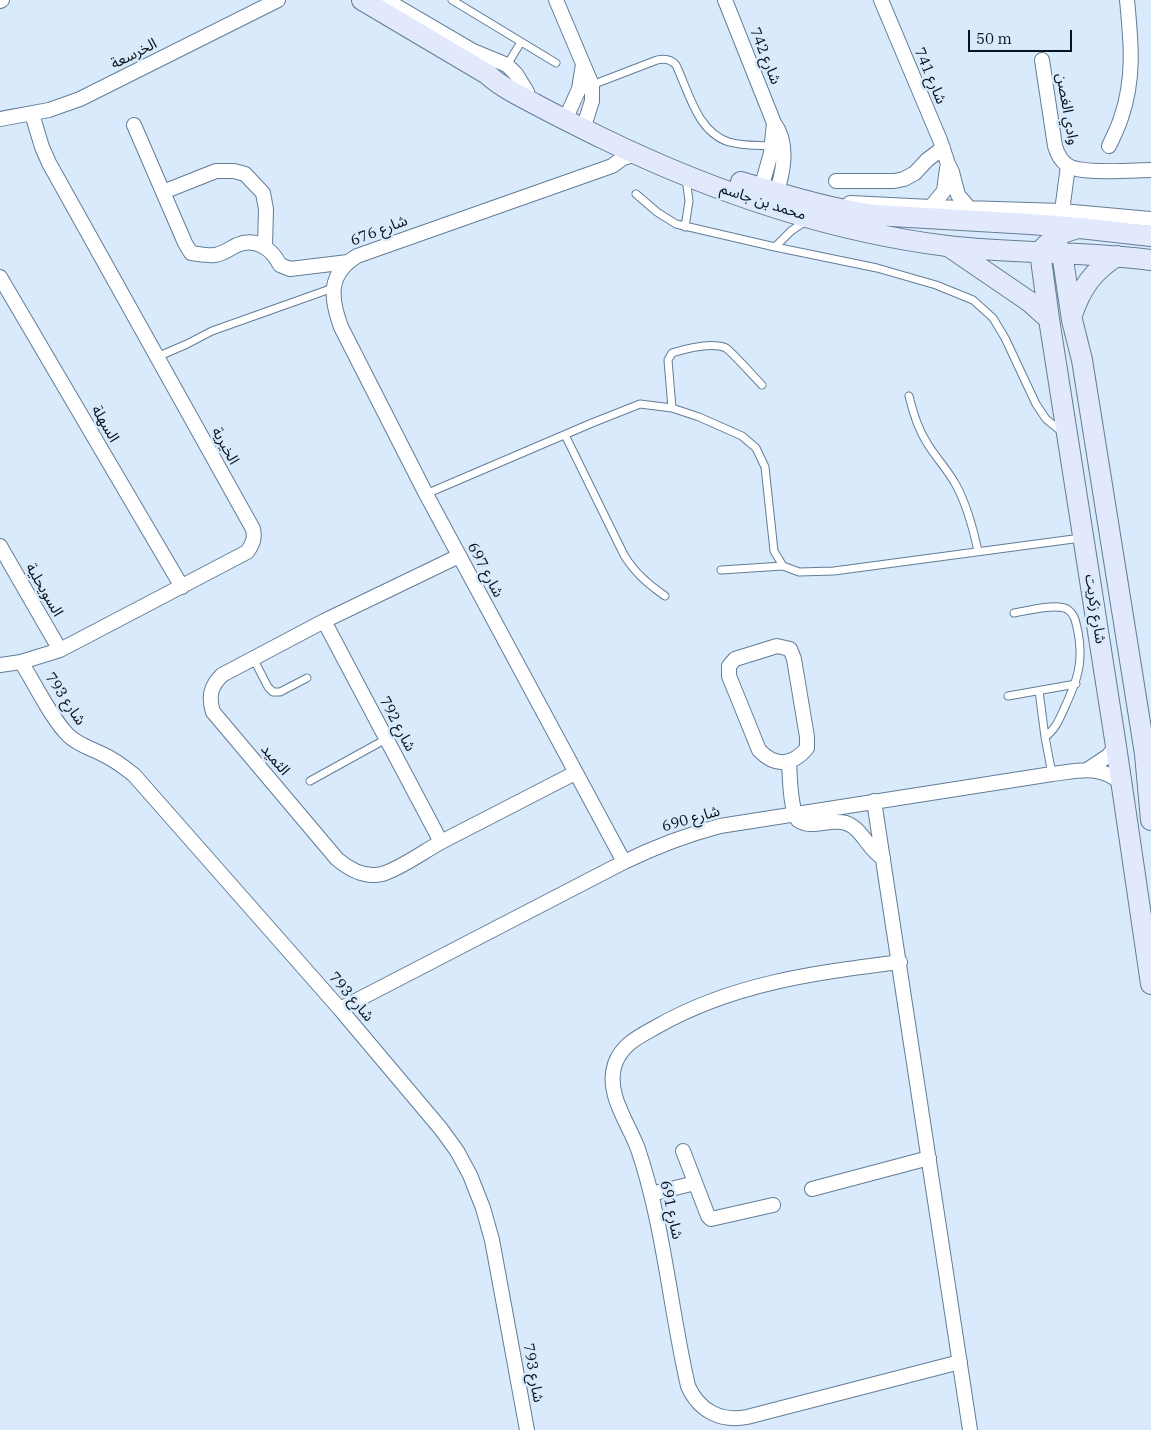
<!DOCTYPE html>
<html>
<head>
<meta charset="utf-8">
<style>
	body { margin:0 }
	#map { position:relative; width:1151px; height:1430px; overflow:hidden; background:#d8eafb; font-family:"IBM Plex Serif",serif }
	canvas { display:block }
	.scale { position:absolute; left:968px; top:30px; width:104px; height:22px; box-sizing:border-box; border:2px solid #08121c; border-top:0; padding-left:6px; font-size:15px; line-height:18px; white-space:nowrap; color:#08121c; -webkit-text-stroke:4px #d8eafb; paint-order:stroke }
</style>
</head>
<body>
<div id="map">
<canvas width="1151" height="1430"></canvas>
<div class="scale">50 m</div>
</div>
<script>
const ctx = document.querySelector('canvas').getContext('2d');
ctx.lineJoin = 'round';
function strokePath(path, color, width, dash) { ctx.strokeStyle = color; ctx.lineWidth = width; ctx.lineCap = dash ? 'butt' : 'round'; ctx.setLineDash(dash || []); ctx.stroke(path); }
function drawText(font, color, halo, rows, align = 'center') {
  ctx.font = font + ' "IBM Plex Serif","Noto Sans Arabic",serif'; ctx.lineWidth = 5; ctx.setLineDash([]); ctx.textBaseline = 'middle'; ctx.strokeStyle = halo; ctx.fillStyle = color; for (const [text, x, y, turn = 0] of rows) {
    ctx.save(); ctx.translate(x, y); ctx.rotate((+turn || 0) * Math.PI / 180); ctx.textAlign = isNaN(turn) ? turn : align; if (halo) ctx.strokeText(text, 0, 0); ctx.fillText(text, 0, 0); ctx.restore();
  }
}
const lane = new Path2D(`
	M452,0L556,63
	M507,65L521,42
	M592,85L657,60C665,58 671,59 676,65C689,92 697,132 729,142C743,146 758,145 771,146
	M636,194L657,212L676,224L775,247L877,268L936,285L973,300L993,318L1005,338L1036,404L1046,419L1062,432
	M685,227L689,201L686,178
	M775,247L791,231L807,220
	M157,357L187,344L212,331L333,288
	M909,396C913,413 918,429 927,443C936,458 948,470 956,485C967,505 973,528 978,551
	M672,408L668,360L672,353C685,349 712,342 726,348C732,352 755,378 762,385
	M565,435L624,555C635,573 648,584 665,596
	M426,494L592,423L640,404L672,408L699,417L742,436L756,448L765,467L774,551L783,566
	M721,570L783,566L799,572L834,571L1081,538
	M1014,613C1026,611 1056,603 1067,609C1075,614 1076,623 1078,632C1084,663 1077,681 1064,709C1059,720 1055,730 1045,737L1052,774
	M253,658L268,687L273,692H280L307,678
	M1039,691L1045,737
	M1008,696L1076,684
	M310,781L386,739`);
const street = new Path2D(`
	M386,0L473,51L507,65L516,74L527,92
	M556,0L592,85V101L583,129
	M725,0L774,123C790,144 783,176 774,199
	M881,0L940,140L948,164L952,172L958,195L970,209
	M0,1L2,0
	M1042,60L1055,146C1057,153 1060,160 1067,165C1079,175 1134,170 1151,170
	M0,119L49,110L80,99L278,0
	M565,120L579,89L583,64
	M134,125L185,243L191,253C199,254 208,256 215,255C223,254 231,248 237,245C256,237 272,249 280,265L290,269L348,262
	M1109,146C1113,137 1118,128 1121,118C1135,78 1131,41 1127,0
	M836,181H894L904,179L915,173L927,160L943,148
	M163,192L216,171H234L245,174L263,193L266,209L265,246
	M759,196L771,153L774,123
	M850,203L931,207L1062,211L1151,219
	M931,207L944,191L947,168
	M1062,211L1068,166
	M0,277L182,587
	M0,546L60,650
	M459,556L324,621L222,675C211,686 208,696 213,712L337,859C350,870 365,878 382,874C402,868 424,851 443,841C487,818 531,796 575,773
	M324,621L441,842
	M777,646L790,649L794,659L807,737V748C792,766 775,767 759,750L729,676V666L735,659Z
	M21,662C34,682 52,720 69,736C79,745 90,748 102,754C114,759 124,767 134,775L340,1009L441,1129L457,1151L470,1175L483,1208L492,1240L527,1430
	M0,665L21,662L60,650L247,552C253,544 255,538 253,529L49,163L42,147L32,114
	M789,762C790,778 790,808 798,820C812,830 830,818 846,823C863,829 868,850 883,858
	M1087,770L1108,756L1116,746
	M874,801L970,1430
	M624,862L426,494L341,327C330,297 328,274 357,256L612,166L623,158L637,154
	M900,962C814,973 733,983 656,1027C640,1036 622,1044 615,1064C605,1093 628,1122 638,1149C664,1226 670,1308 688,1386C699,1411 721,1422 747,1417L960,1362
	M340,1009L624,862C655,847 686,835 720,826L1052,774C1078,771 1099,764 1121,783
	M683,1151L708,1216L711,1219L773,1205
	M812,1189L929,1158
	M651,1194L695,1183`);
const secondary = new Path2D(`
	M362,0L487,74C501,87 518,95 535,104C557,116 580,127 602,138C711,191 828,231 947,246C1015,254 1084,251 1151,260
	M741,182C785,195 829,209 875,215L1030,224L1080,228L1151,236
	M1080,228C1063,231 1051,238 1040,252L1049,319L1116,746L1151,984
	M1055,243L1062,253L1072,320L1082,360L1145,754L1151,820
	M948,246L1030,302L1049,319
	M1072,315C1081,288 1093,271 1117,256`);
strokePath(lane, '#637d97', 9);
strokePath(street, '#637d97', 16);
strokePath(secondary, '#637d97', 22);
strokePath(lane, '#fff', 7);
strokePath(street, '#fff', 14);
strokePath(secondary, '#e2e9fd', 20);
drawText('15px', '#08121c', '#d8eafb', [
	["الخرسعة",134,54,-27],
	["شارع 742",765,56,68],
	["شارع 741",930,76,67],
	["وادي الغصن",1067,109,80],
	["محمد بن جاسم",763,202,18],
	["شارع 676",379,231,-21],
	["السهلة",105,424,60],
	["الخيرية",225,446,61],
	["شارع 697",485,570,62],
	["السويحلية",44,590,60],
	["شارع زكريت",1095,609,81],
	["شارع 793",65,699,56],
	["شارع 792",397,724,62],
	["الثميد",275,760,50],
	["شارع 690",691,819,-16],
	["شارع 793",351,997,49],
	["شارع 691",671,1210,78],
	["شارع 793",533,1373,80]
]);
</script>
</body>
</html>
